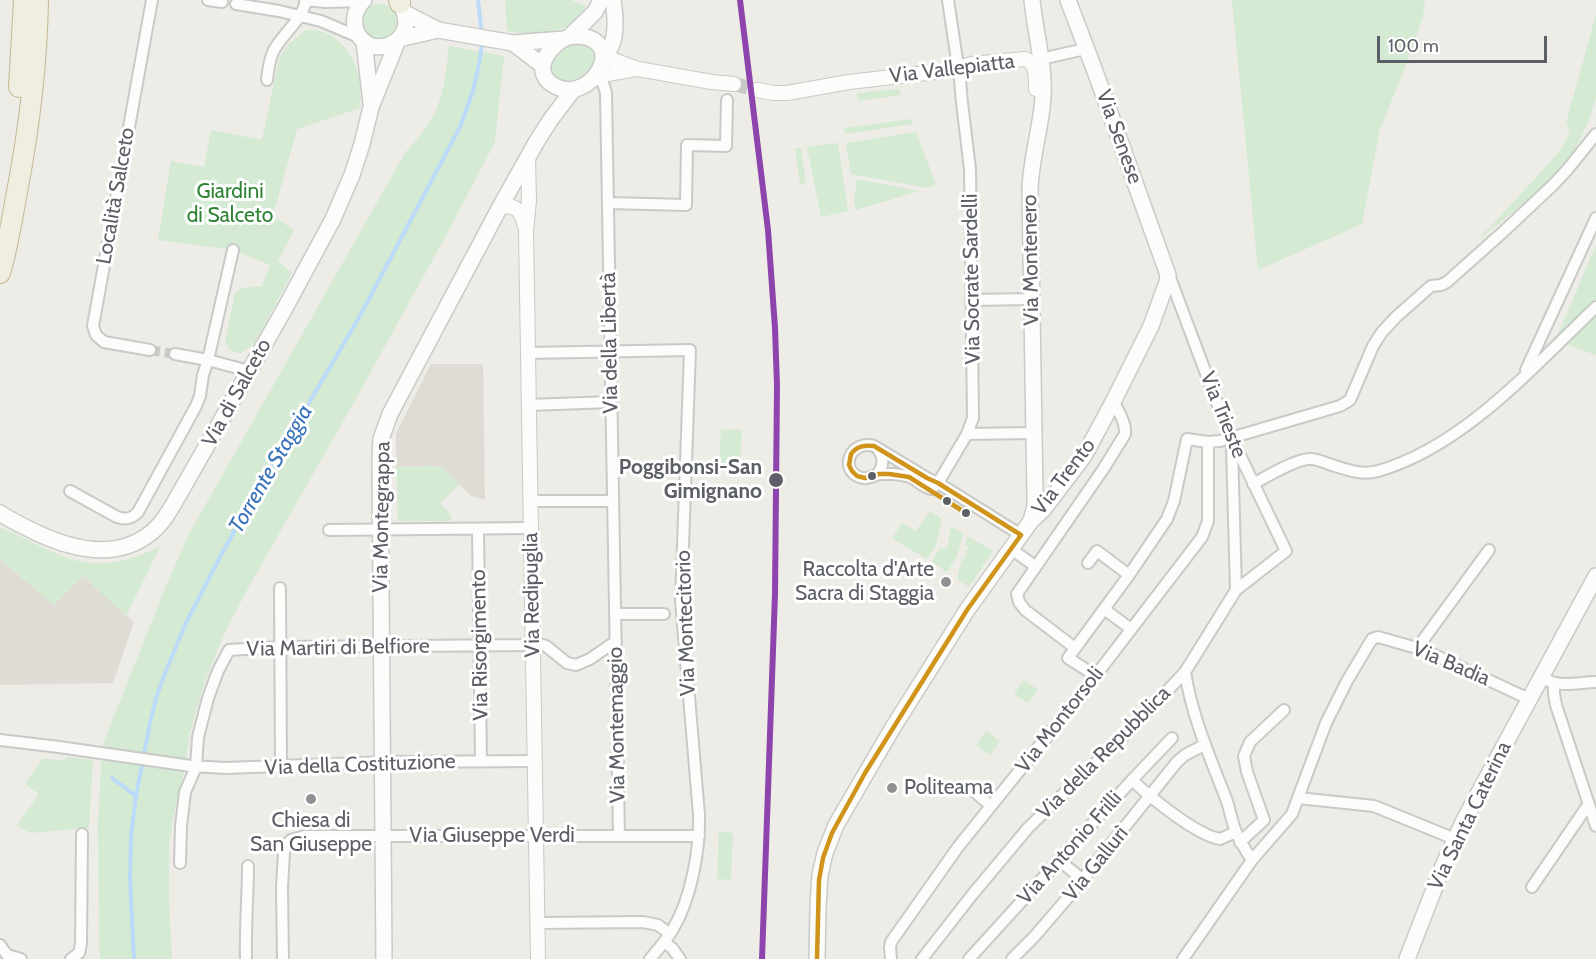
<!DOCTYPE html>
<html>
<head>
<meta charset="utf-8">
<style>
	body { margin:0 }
	#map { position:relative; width:1596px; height:959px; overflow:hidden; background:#edece7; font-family:Cabin,sans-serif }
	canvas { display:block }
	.scale { position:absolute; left:1377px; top:36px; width:170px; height:27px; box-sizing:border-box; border:3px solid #5c6066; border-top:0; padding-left:8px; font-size:18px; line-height:21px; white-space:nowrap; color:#5c6066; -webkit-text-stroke:4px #fff; paint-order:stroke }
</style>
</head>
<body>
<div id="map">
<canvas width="1596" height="959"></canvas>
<div class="scale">100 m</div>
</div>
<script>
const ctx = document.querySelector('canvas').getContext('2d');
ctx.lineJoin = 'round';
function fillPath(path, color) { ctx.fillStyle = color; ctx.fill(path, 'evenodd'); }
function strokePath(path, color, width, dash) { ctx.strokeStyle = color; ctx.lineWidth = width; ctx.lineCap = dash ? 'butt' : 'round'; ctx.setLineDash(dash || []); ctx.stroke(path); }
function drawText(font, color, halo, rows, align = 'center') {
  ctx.font = font + ' Cabin,sans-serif'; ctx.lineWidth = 6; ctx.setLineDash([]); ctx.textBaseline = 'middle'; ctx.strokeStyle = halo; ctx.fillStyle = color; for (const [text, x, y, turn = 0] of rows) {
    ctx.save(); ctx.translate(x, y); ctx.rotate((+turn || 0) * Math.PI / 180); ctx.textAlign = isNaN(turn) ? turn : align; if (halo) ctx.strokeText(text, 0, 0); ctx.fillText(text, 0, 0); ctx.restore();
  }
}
fillPath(new Path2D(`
	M431,364H483L485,500L471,496L443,468L436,466L396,467V433Z
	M0,559L54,605L83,576L134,622L113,683L0,685Z`), '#dedcd5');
fillPath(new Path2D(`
	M505,0H571L590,8C583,14 575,21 567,26C549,36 526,34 507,31Z
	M1232,0H1425L1423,16L1407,63L1380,129L1362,224L1258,270Z
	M361 22a18 18 0 1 1 36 0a18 18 0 1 1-36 0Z
	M1596,14V98L1588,123L1574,151L1548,183L1475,243L1533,181L1562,148L1570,131L1566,123Z
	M306,30C332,27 353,51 359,75C361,86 361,97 360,108L297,129L273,216L294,230L278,261L292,273L256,341L246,350L241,353L234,352L229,349L225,341L235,293L242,288L262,286L270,265L233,250L158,240L171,161L204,167L211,130L262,140L279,59L287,45Z
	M579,41L594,46L596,62C585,79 573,87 553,78L548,68L559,48Z
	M449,46L504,56L495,142L443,241L353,404L247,590L225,632L203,686L190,734L184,771L174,813L169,847V903L172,959H100L99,944L98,823L102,746L166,586L189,534L405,153C413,143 422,134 429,123C444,101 446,72 449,46Z
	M899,89L901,95L858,101L857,93Z
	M911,119L913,124L845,134L844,128Z
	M916,132L936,185L928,188L851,174L846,143Z
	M838,143L848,211L821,217L807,147Z
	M795,148H801L806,183L800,184Z
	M857,179L919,191L856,210L854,201Z
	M1596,246V299L1557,336Z
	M1596,315V355L1565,344Z
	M721,429L742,430L740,472L719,471Z
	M436,466L443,468L460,484L440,503L451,515V521H398L396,467Z
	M930,511L942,519L936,545L927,559L896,541L893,537L902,523L916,531Z
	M951,526L963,534L957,557L947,572L932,562L940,548L947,549Z
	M0,528C30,538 60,561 92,563C116,565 139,556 160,547L126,616L83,576L54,605L0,559Z
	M967,536L993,551L969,587L957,579L962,559H965L968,547L965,545Z
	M1024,680L1038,690L1028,703L1014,694Z
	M986,731L1000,741L990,755L976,745Z
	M67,757L93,760L89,828L30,833L17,825L39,794L25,784L43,758L64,761Z
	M719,832L733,833L731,880L717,879Z`), '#d4ead2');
strokePath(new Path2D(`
	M478,0L482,35
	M112,778L136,796
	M134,959L130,879L131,836L136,796L150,723L157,695L165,673L186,623L220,557L241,519L361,314L460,127L473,91L480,59L482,42`), '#bbdbf8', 4);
strokePath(new Path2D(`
	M150,350L175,354`), '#c9c9c7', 10, [10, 5]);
strokePath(new Path2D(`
	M734,84L757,90`), '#c9c9c7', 14, [14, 7]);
const minor = new Path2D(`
	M208,0L222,2
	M305,0L326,2L363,1
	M948,0L960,80L962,103L970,169L973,418L967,434L938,483L932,489C924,488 919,482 912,478C906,475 900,475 893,474C889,474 884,474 879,474C872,476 866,481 857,476C839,465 853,440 874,446L927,478L938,483L1021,535
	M236,4L279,11L321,21L361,38
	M1041,59L1085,49
	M596,76L603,83L606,93L619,836
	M267,80C268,71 269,61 273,52C282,33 302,22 306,0
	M608,203L686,205L687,145L726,146L727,100
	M971,300L1031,299
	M150,350L104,342L96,335L93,326L152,0
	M528,353L690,350L681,601L699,815C700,850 691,899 673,929C667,940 658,949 650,959
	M175,354L208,360L249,371
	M1526,370L1596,218
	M529,405L611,402
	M967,434L1033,433
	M1232,447L1236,590
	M877,475C884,466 884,458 878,449
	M1253,484C1266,477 1297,458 1311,459C1317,459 1323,462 1329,464C1345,469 1361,476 1378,471C1463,447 1534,366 1596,307
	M70,491L117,517C126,520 132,519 138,512L196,406L200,396L203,375L208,360L233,250
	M530,501H613
	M478,529L481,761
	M329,530L531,528
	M1011,549L1035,566
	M1088,563L1097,551L1129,575
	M280,588L281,766
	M1104,609L1131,629
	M615,614H664
	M533,642L546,646L567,663L576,665L590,659L616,641
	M1418,647L1489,550
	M1075,648L1025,610L1019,602L1017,594L1104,468L1125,434C1126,423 1119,411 1113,402
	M1185,672C1192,716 1209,755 1225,796C1230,808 1231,820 1236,832C1240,842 1246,851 1252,860
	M1096,676L1068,658L1129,575L1167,519L1174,501L1187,439L1208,442L1220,441L1340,406L1350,400L1373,346L1382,332L1396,317L1431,286L1441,285L1447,282L1503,232L1554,184L1567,170L1596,134
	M1549,681C1562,687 1582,682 1596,682
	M1554,683V694L1556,705L1596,826
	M0,740L59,747L191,766L226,768L389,762L535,761
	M1132,780C1150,797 1196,835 1220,839L1236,832
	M970,788L991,806
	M1298,798L1374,806L1455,839
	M1240,842L1264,820L1247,772L1244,756L1250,742L1284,710
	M1059,860L1083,880
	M180,863L181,826L185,792L196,767L198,737L208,698L218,671L229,650L280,647L533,645
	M1532,887L1588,805
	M538,923L643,922L658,925L670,934
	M664,942L672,948L680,959
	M0,945L7,955L21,959
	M71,959L79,953L81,944L82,834
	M246,959C245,928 248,897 248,866
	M283,959L282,888L284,852L287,844L291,840L305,836H699
	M891,959L890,948L891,942L958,847L1090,683L1202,537L1208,521V442
	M922,959L972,895L1028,828L1135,725L1185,672L1236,590L1286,551L1225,424L1169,275
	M969,959L1132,780L1172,738
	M1012,959L1034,937L1065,901L1177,762L1185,755L1204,745
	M1183,959L1252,860L1292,814L1326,723L1347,681L1372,639L1378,637L1424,650L1529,699`);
const tertiary = new Path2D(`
	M603,56L638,69L712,82L734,84
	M596,76L636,69
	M757,90L773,93H787L849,82L944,71L972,64L1025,59C1037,63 1036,78 1036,89
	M528,157L529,201L526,231L538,959
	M500,207C517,204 521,211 525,226`);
const secondary = new Path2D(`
	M364,0C357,7 353,15 355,26C363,64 421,45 402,7
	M405,13L438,30L513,43L564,39
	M580,36C628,42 591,103 557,87C530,75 546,47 566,38C571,36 576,36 580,36Z
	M569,37L595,12L601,0
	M399,39L438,30
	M364,41L371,103
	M513,43L542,65
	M603,56C607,52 611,49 612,44C617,31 615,13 613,0
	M0,513C10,520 21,525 33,531C68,548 113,561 148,535C161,526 169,512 177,498L284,310L333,219L352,175L362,144L371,107L398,40
	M1031,521L1035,506V496L1030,189C1031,158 1041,128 1043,97C1045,65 1035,32 1032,0
	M384,959L380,458L381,439L390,414L500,207L537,141L551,119L574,89
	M817,959L818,906L820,875L825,853L836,825L892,729L967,610L1031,521L1043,510L1084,456L1113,402L1151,326L1167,282L1168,275L1096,74L1068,0
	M1407,959L1443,866L1464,820L1596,576`);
const motorway = new Path2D(`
	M399,0L400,3
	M19,87L24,0
	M0,273C8,246 12,219 17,192C29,129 37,64 38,0`);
strokePath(minor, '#c9c9c8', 14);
strokePath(tertiary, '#c9c9c8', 16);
strokePath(secondary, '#c9cac9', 18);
strokePath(motorway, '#c5b893', 22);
strokePath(minor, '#fcfcfb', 10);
strokePath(tertiary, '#fcfcfb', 14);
strokePath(secondary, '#fcfcfb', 15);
strokePath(motorway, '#f0ede1', 20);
strokePath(new Path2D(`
	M817,959L819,880L823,858L832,833L865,773L967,610L1021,535L938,483L927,478L874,446C864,445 857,446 851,454L849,465L852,471L857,476L865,478L879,474H889L909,477L969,515`), '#d0941a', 4.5);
strokePath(new Path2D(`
	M740,0L768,230L775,328L777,386L775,594L762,959`), '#8e44ad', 6);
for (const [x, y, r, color] of [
	[872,476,5,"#5c6066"],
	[776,480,8,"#5c6066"],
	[947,501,5,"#5c6066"],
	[966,513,5,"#5c6066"],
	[946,582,6,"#8f9193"],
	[892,788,6,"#8f9193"],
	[311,799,6,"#8f9193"]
]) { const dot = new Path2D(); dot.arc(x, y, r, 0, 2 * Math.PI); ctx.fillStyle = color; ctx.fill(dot); strokePath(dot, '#fff', 2); }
drawText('21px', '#5c6066', '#fff', [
	["Via Vallepiatta",952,69,-7],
	["Via Senese",1119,137,70],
	["Località Salceto",116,196,-80],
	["Via Montenero",1031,260,-91],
	["Via Socrate Sardelli",972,279,-91],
	["Via della Libertà",610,343,-91],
	["Via di Salceto",237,393,-61],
	["Via Trieste",1223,415,68],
	["Via Trento",1064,477,-53],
	["Via Montegrappa",382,517,-89],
	["Via Redipuglia",532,595,-91],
	["Via Montecitorio",686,623,-92],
	["Via Risorgimento",480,645,-91],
	["Via Martiri di Belfiore",338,648,-1],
	["Via Badia",1451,664,23],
	["Via Montorsoli",1060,720,-52],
	["Via Montemaggio",617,725,-91],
	["Via della Repubblica",1104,753,-45],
	["Via della Costituzione",360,765,-2],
	["Via Santa Caterina",1470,816,-64],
	["Via Giuseppe Verdi",492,836],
	["Via Antonio Frilli",1070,848,-48],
	["Via Gallurì",1096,864,-51]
]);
drawText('21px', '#2e8334', '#fff', [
	["Giardini",230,192],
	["di Salceto",230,216]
]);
drawText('bold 21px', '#5c6066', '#fff', [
	["Poggibonsi-San",762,468],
	["Gimignano",762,492]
], 'right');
drawText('21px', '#5c6066', '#fff', [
	["Raccolta d'Arte",934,570],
	["Sacra di Staggia",934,594],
	["Politeama",904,788,"left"],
	["Chiesa di",311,821,"center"],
	["San Giuseppe",311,845,"center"]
], 'right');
drawText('italic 22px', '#3973ba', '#fff', [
	["Torrente Staggia",271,469,-60]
]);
</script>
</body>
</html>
